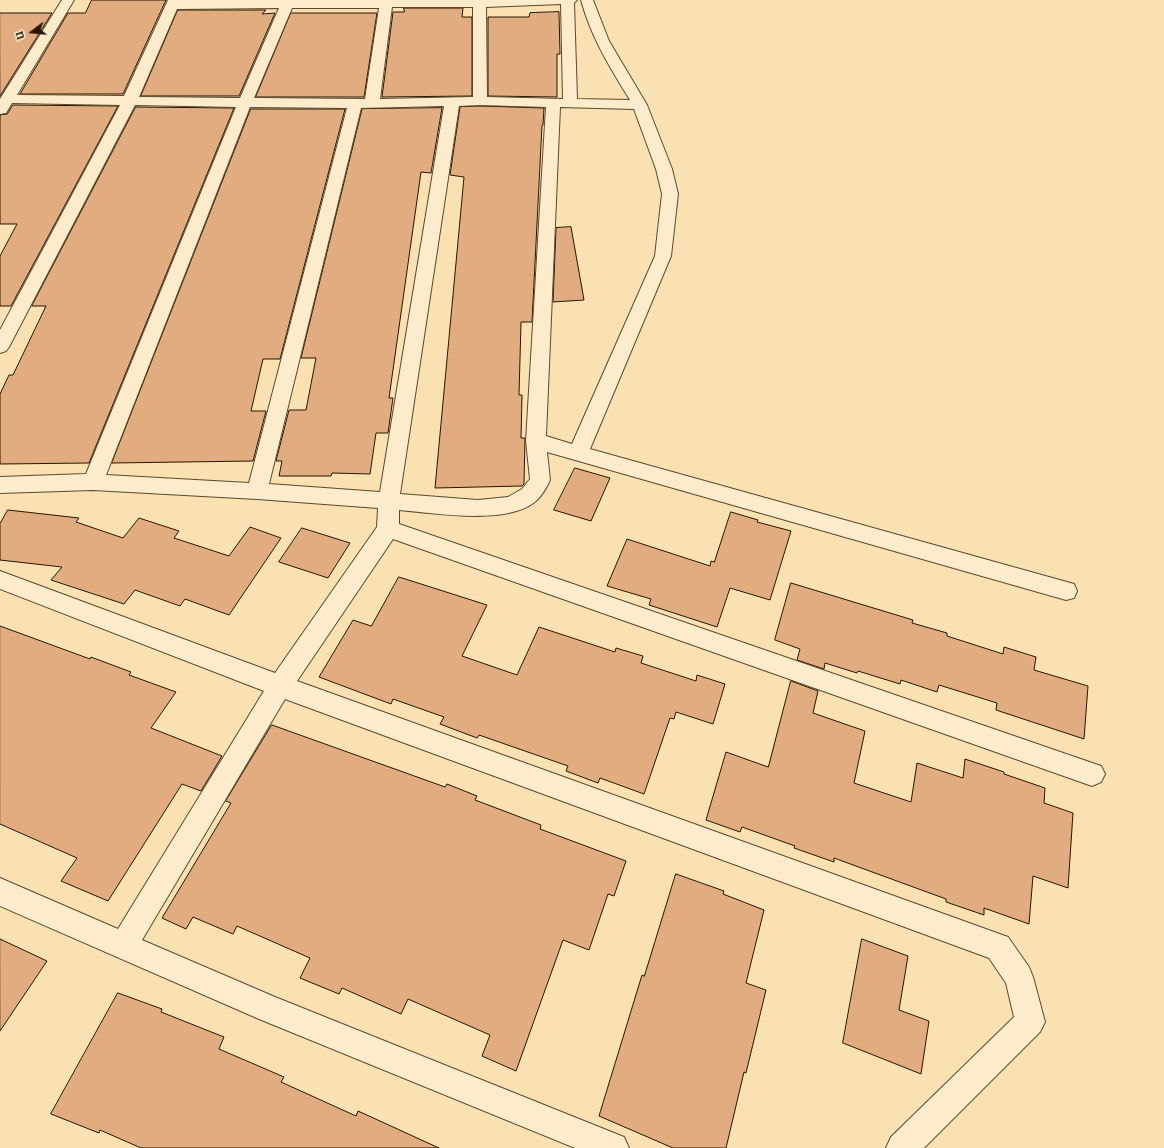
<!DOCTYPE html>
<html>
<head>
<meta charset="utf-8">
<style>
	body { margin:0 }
	#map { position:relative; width:1164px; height:1148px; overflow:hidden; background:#fae1b1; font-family:"IM FELL French Canon",serif }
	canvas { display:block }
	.north { position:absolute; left:12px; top:12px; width:40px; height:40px; -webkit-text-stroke:3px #fceccc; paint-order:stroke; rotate:254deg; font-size:11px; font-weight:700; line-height:16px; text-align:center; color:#281500 }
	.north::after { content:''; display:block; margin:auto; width:14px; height:18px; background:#281500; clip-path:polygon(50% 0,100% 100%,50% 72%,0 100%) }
</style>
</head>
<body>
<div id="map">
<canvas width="1164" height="1148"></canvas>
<div class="north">U</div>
</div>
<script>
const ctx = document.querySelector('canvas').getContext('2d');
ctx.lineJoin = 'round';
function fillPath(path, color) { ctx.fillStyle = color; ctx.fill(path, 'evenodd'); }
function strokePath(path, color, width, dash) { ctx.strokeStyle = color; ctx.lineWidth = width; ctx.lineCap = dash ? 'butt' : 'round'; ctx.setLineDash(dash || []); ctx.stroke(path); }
const building = new Path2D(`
	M92,0H166L123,94H20L68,13H85Z
	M404,8H463L462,17H472V96L382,97L393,12H404Z
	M178,10H266L262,14L275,13L239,96H141Z
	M559,12L560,54H557V97L488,96V17H529L530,13Z
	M0,13H52L0,96Z
	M291,13H377L364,97H256Z
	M13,105L118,106L11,306H0V256L17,224H0V115L7,114Z
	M480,106L544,108L543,125H542L532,322H521L519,395H522L521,438H525L524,484L522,486L435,488L464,177L450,175L460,107Z
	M136,107L234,108L89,463L0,464V394L9,375H13L46,306H32Z
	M442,108L431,173L421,172L389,398H393L388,433H376L370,474L332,473L331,476H279L282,461H276L289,410H306L316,358H301L362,109Z
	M251,109H345L280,359H263L251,411H266L253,461L112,463Z
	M571,227L584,300L553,302L556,228Z
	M575,468L610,478L591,521L554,510Z
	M8,510L79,518L76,522L123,538L139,518L179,531L174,538L229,556L250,527L281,538L229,615L185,599L180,606L135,590L124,604L51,580L62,567L0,560V524Z
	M731,512L758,520L757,522L791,531L770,600L730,588L717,627L649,605L651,599L607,586L627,539L710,566L711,561L714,562Z
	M302,528L350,543L328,578L279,562Z
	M399,577L487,605L462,656L517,675L539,627L615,652L616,648L643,656L641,663L696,681L697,675L725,684L713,724L676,712L674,719L670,718L644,794L600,778L598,783L566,771L568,766L479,735L477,738L440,724L444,717L393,699L391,704L319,677L353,620L371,626Z
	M791,583L913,620L912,623L947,633V636L1003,654L1004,647L1036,657L1034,670L1088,686L1084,739L996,710L997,703L939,685L937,692L901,680L900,684L858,671L857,673L825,663L824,669L797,660L800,649L775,640Z
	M0,626L90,659L91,657L131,672L129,675L176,692L151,728L222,756L201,791L182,784L108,901L61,881L77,858L0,824Z
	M791,681L818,691L813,713L865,731L854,783L911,802L917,763L963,778L965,759L1004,772V774L1045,788L1044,803L1073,813L1068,888L1033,876L1029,924L984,908V915L946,902V899L834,858V862L794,848L795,846L742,827L740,832L706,820L726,752L768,767Z
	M272,725L445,787L447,784L477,796L475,800L541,825L540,829L626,861L614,896L608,894L589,950L563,940L516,1071L482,1056L490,1035L408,999L401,1014L342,988L339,994L300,978L310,958L237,926L233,934L193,917L186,929L162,918L231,803L226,801Z
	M676,874L724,891L723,894L764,910L746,983L766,990L746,1073L744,1072L726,1148H673L599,1116L642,975L644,976Z
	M0,939L47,961L0,1031Z
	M862,939L908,956L899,1010L929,1021L921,1074L843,1043Z
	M118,993L162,1009L161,1012L224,1037L219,1049L284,1077L281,1082L356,1116L358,1111L439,1148H141L100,1130L99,1133L51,1114Z`);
fillPath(building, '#e1ac7f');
strokePath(building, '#281500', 1);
const street = new Path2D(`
	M62,0H74L17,95L124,96L168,0H577L574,3L577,99L630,100C610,68 591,37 581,0H593L609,41L647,105L672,169L678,194L671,256L590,449L1074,584L1077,591L1074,598L1066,600L547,452L550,480C547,487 542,495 537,500C510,526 434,513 399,510V524L1101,766L1105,774L1101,782L1092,786L393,539L297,681L1008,937L1029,967L1033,977L1045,1022L1040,1032L924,1148H886L891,1137L1014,1017L1006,983L989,958L285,699L142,940L275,997L624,1137L629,1148H575L259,1019L0,906V878L118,929L264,691L0,589V571L275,673L377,527L378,508L257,499L93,490L0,493V477L86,474L236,107L135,105L9,347L6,351L0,353V330L120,105L12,103L6,113L0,114V99ZM561,4L563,99L487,97L486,7ZM392,7H473V97L380,99ZM279,8L240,98L139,97L177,9ZM292,8H379L365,99L254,98ZM480,105L546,107L526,441L530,479L522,489L508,497L478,500L400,494L459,106ZM444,106L380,492L269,484L361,108ZM250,107L347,108L249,483L106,475ZM560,107L634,109L656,169L662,194L655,256L572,444L546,436Z`);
strokePath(street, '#5c482c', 2);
fillPath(street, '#fceccc');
</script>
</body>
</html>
